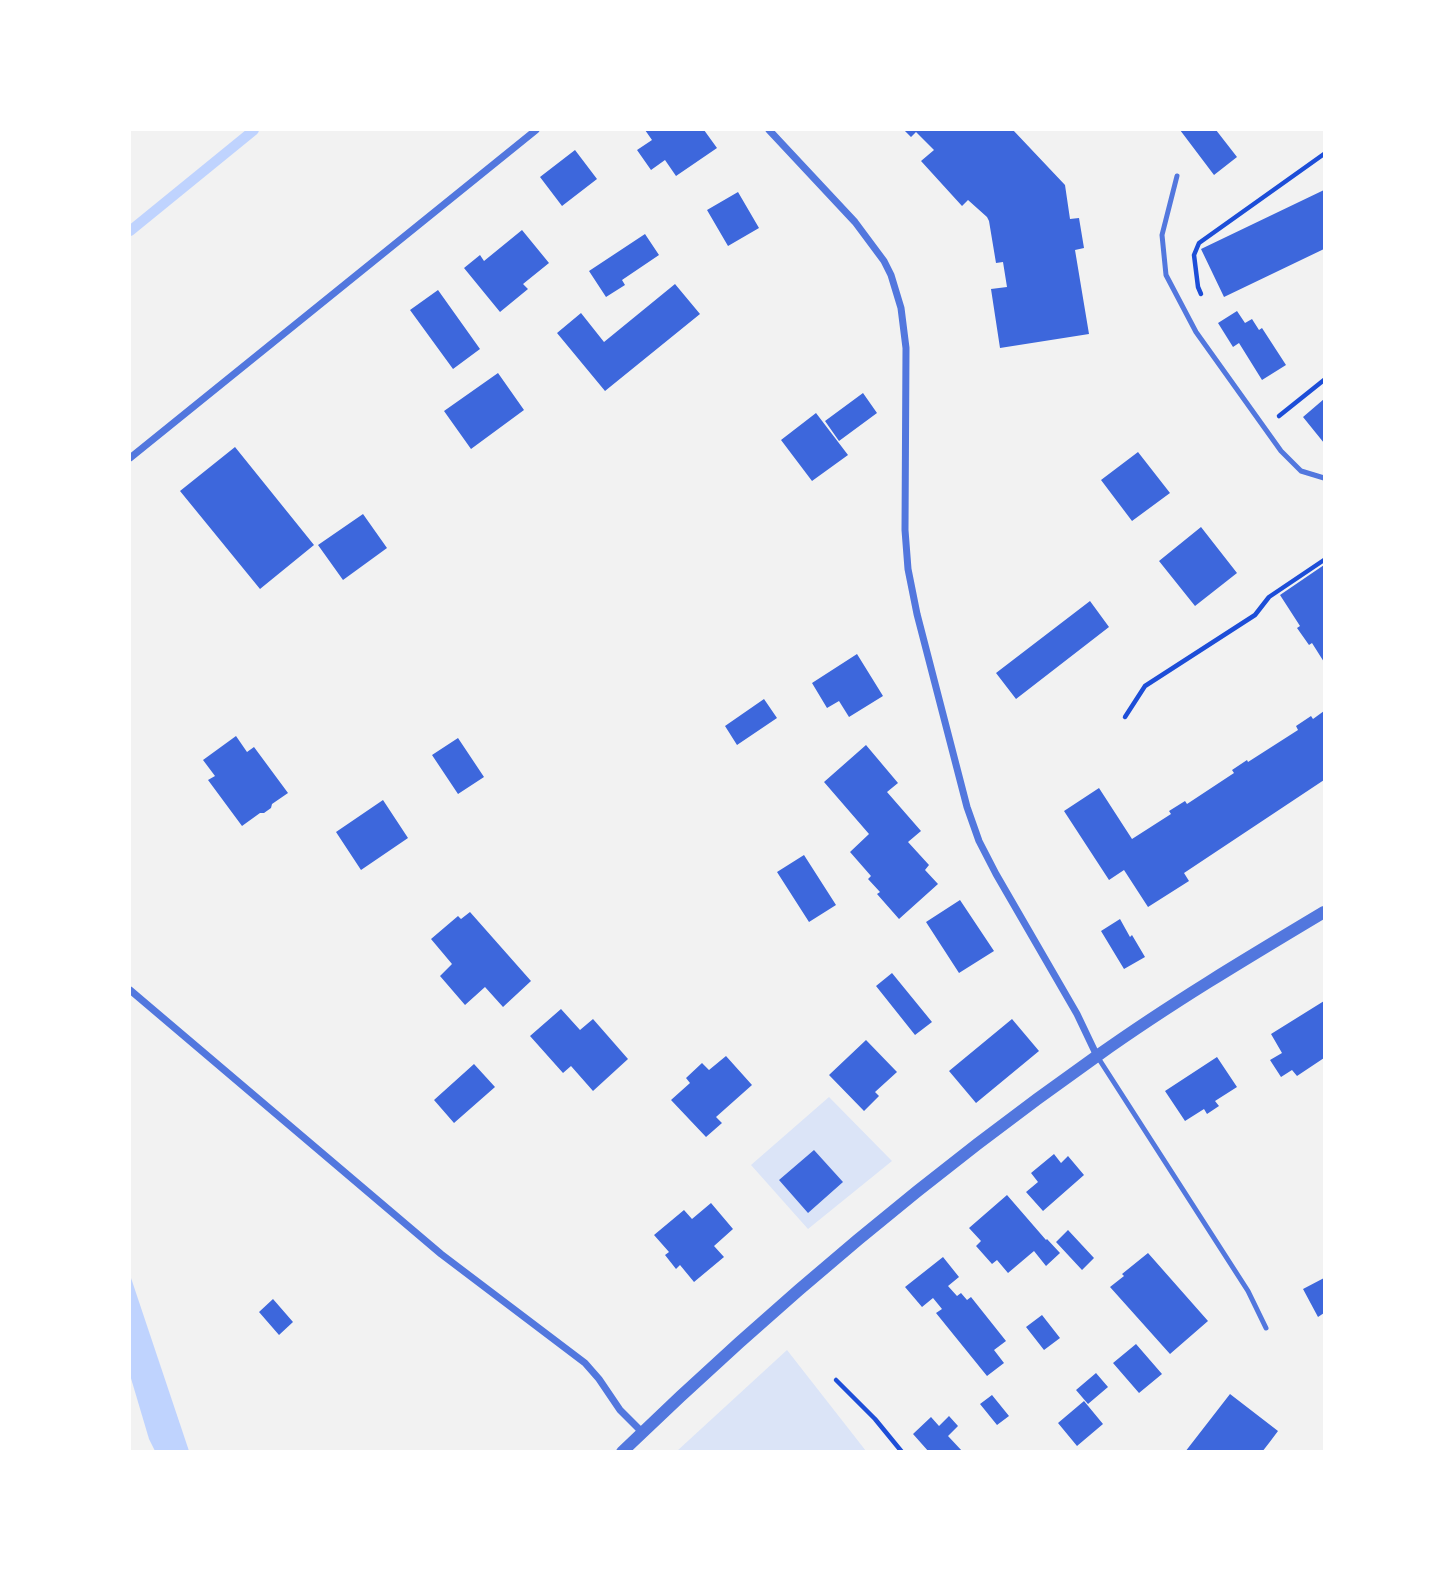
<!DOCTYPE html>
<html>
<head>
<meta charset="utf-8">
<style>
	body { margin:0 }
	#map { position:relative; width:1454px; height:1581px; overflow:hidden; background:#f2f2f2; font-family:Karla,sans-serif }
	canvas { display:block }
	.frame { position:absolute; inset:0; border:131px solid #fff; pointer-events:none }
</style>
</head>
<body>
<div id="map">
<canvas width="1454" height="1581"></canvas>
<div class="frame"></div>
</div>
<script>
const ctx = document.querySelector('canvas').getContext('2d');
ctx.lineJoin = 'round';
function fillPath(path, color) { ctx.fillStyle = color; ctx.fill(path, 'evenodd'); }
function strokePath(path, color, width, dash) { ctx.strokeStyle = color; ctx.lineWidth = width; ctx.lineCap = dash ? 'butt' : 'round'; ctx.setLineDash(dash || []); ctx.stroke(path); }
fillPath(new Path2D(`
	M829,1097L892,1161L808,1229L751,1165Z
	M787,1350L866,1451H677Z`), '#dbe4f7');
fillPath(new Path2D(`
	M130,1275L189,1451H155L149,1439L130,1375Z`), '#bfd3fe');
strokePath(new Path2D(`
	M130,231L254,130`), '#bfd3fe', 10);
fillPath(new Path2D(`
	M645,130H704L717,148L676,176L665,160L651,170L637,150L652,140Z
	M904,130H1013L1065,185L1070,219L1079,218L1084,248L1075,250L1089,334L1000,348L991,289L1007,287L1003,262L996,263L989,221L987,217L968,200L962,206L921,161L934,150L916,132L911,137Z
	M1180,130H1216L1237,157L1214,175Z
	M575,150L597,179L562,206L540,177Z
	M1324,190V249L1224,297L1201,249Z
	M738,192L759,228L728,246L707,210Z
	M522,230L549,263L523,284L528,289L500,312L464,268L480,255L484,261Z
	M645,234L659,255L622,280L625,285L606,297L589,271Z
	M675,284L700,314L605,391L557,333L581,313L604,342Z
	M438,290L480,349L453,369L410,310Z
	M1237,311L1245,323L1252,319L1259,330L1262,328L1286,365L1262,380L1239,343L1233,347L1218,323Z
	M498,373L524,410L471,449L444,411Z
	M863,393L877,413L839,441L825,421Z
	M1324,399V443L1303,417Z
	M816,413L848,455L812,481L781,440Z
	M235,447L314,545L260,589L180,491Z
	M1138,452L1170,493L1132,521L1101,480Z
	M363,514L387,548L343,580L318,545Z
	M1201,527L1237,573L1195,606L1159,561Z
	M1324,565V662L1312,643L1309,645L1297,628L1300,626L1280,595Z
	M1090,601L1109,627L1016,699L996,673Z
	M857,654L883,696L849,717L839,701L827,708L812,683Z
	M764,699L777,718L737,745L725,726Z
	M1324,711V780L1184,873L1189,881L1148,907L1124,870L1109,880L1064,811L1099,788L1132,839L1171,814L1169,811L1185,801L1187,804L1234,773L1232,770L1247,760L1248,762L1298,730L1296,726L1311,716L1313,719Z
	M236,736L247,752L254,747L288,793L272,804L271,808L264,813H260L242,826L208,780L215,776L203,760Z
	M458,738L484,777L458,794L432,755Z
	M866,745L898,783L887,792L921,831L908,842L929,865L925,870L938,884L899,919L877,894L880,892L868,879L871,876L850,852L869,834L824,782Z
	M383,800L408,838L361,870L336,832Z
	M804,855L836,905L809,922L777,872Z
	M960,900L994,951L959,973L926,922Z
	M470,912L531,981L503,1007L485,987L465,1005L440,976L452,964L431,939L458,916L461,919Z
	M1120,919L1130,937L1132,935L1145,957L1124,969L1101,931Z
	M892,973L932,1022L915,1035L876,986Z
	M1324,1001V1058L1297,1076L1292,1070L1281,1077L1270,1060L1282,1053L1271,1034Z
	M561,1009L580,1030L593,1019L628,1059L593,1091L571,1066L563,1073L530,1036Z
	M1012,1019L1039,1051L976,1103L949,1071Z
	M866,1040L897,1072L875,1092L879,1096L864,1111L829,1075Z
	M726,1056L752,1085L716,1117L722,1123L706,1137L671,1100L690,1083L686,1078L702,1063L709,1070Z
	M1217,1057L1237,1087L1215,1101L1219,1106L1207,1114L1204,1109L1185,1121L1165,1091Z
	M474,1064L495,1087L454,1123L434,1100Z
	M814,1150L843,1182L808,1213L779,1180Z
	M1054,1154L1061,1163L1068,1156L1084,1175L1043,1211L1026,1192L1038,1182L1031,1173Z
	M1007,1195L1046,1240L1047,1239L1060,1253L1046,1266L1034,1251L1008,1273L997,1260L992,1264L976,1246L981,1241L969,1228Z
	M711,1203L733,1229L714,1246L724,1257L694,1282L680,1265L676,1269L665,1255L669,1252L654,1235L684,1210L692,1219Z
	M1068,1230L1094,1258L1082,1270L1056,1242Z
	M1148,1253L1208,1321L1170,1354L1110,1287L1124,1276L1122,1274Z
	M943,1257L959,1277L948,1286L957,1296L961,1293L967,1300L971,1297L1006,1341L994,1350L1004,1363L987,1376L936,1313L942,1309L933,1298L922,1307L905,1287Z
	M1324,1278V1313L1318,1317L1303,1289Z
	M273,1299L293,1322L279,1335L259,1312Z
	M1042,1315L1060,1338L1044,1350L1026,1327Z
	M1136,1344L1162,1374L1139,1393L1113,1363Z
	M1096,1373L1108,1387L1088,1404L1076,1390Z
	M1230,1394L1278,1431L1269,1443L1262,1452H1185Z
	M992,1395L1009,1416L997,1425L980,1404Z
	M1084,1401L1103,1424L1077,1446L1058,1423Z
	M949,1416L958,1426L948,1436L963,1452H929L913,1434L931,1417L939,1426Z`), '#3d67dc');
strokePath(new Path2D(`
	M1201,294L1198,287L1194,255L1199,243L1324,154
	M1279,416L1324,380
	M1125,717L1145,686L1255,615L1269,597L1324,560
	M836,1380L875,1419L902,1452`), '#1d4ed8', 4.5);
strokePath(new Path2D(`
	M1177,176L1162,235L1166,275L1196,332L1281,451L1301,471L1324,478
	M1097,1056L1248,1291L1266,1328`), '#5277de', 5);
strokePath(new Path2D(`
	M769,130L855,222L884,261L891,275L901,308L906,348L905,530L908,569L917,614L967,807L979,841L996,874L1077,1014L1097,1056
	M130,458L536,130
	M130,990L441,1254L585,1363L599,1379L620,1410L642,1432`), '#5277de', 7);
strokePath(new Path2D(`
	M622,1452C770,1309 928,1175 1097,1056C1170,1004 1247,958 1324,912`), '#5277de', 12);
</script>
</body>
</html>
